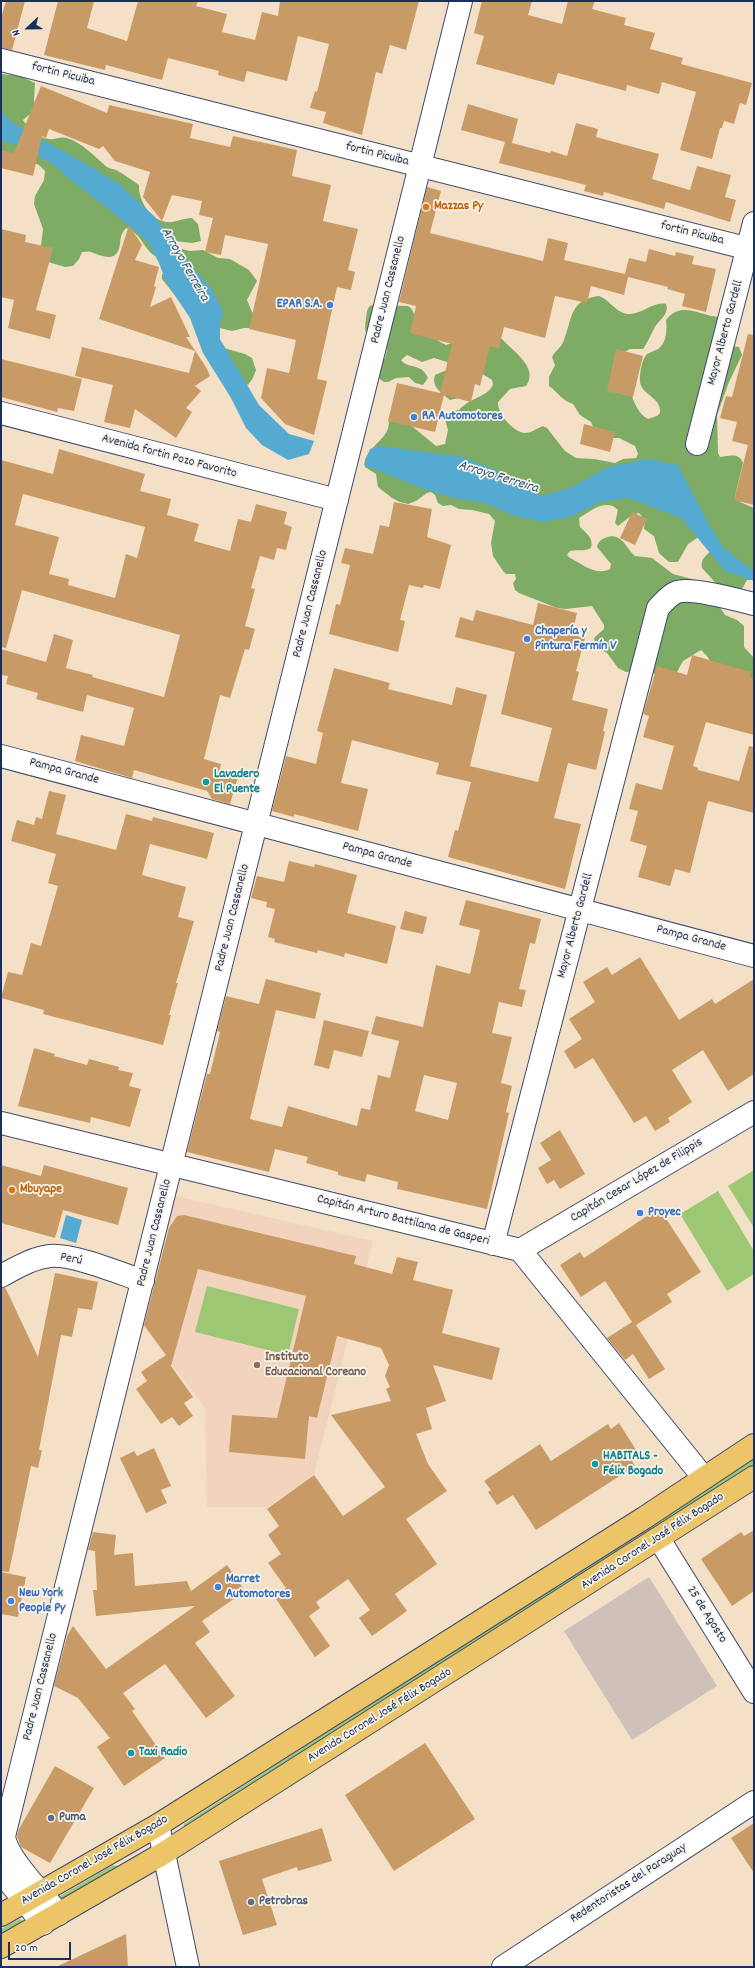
<!DOCTYPE html>
<html>
<head>
<meta charset="utf-8">
<style>
	body { margin:0 }
	#map { position:relative; width:755px; height:1968px; overflow:hidden; background:#f4e0c7; font-family:Dekko,sans-serif }
	canvas { display:block }
	.frame { position:absolute; inset:0; border:2px solid #1b2f5e; pointer-events:none }
	.north { position:absolute; left:8px; top:8px; width:40px; height:40px; -webkit-text-stroke:3px #f7f3e8; paint-order:stroke; rotate:248deg; font-size:11px; font-weight:700; line-height:16px; text-align:center; color:#1b2f5e }
	.north::after { content:''; display:block; margin:auto; width:14px; height:18px; background:#1b2f5e; clip-path:polygon(50% 0,100% 100%,50% 72%,0 100%) }
	.scale { position:absolute; left:8px; top:1942px; width:63px; height:18px; box-sizing:border-box; border:2px solid #1b2f5e; border-top:0; padding-left:5px; font-size:12px; line-height:14px; white-space:nowrap; color:#1b2f5e; -webkit-text-stroke:3px #f7f3e8; paint-order:stroke }
</style>
</head>
<body>
<div id="map">
<canvas width="755" height="1968"></canvas>
<div class="frame"></div>
<div class="north">N</div>
<div class="scale">20 m</div>
</div>
<script>
const ctx = document.querySelector('canvas').getContext('2d');
ctx.lineJoin = 'round';
function fillPath(path, color) { ctx.fillStyle = color; ctx.fill(path, 'evenodd'); }
function strokePath(path, color, width, dash) { ctx.strokeStyle = color; ctx.lineWidth = width; ctx.lineCap = dash ? 'butt' : 'round'; ctx.setLineDash(dash || []); ctx.stroke(path); }
function drawText(font, color, halo, rows, align = 'center') {
  ctx.font = font + ' Dekko,sans-serif'; ctx.lineWidth = 3.5; ctx.setLineDash([]); ctx.textBaseline = 'middle'; ctx.strokeStyle = halo; ctx.fillStyle = color; for (const [text, x, y, turn = 0] of rows) {
    ctx.save(); ctx.translate(x, y); ctx.rotate((+turn || 0) * Math.PI / 180); ctx.textAlign = isNaN(turn) ? turn : align; if (halo) ctx.strokeText(text, 0, 0); ctx.fillText(text, 0, 0); ctx.restore();
  }
}
fillPath(new Path2D(`
	M171,1195L373,1241L314,1474L268,1507H207L205,1408L140,1322Z`), '#f2d4be');
fillPath(new Path2D(`
	M649,1577L717,1686L632,1740L564,1631Z`), '#cfc0ba');
fillPath(new Path2D(`
	M754,1170V1228L728,1186Z
	M718,1191L754,1251V1274L727,1291L680,1214Z
	M207,1286L299,1309L288,1355L195,1332Z
	M754,1459V1466L184,1829V1824Z
	M113,1865L118,1867L63,1901L59,1900L60,1896Z
	M20,1919L22,1920L23,1923L1,1935V1929Z`), '#9ec773');
fillPath(new Path2D(`
	M1,74L20,76L35,83L34,100L36,109L23,120C28,128 38,138 49,139C55,140 61,136 67,138C83,143 95,157 107,167C110,169 115,169 118,171C125,175 132,180 139,185C138,200 150,220 167,222C175,223 183,218 192,218L198,224L201,241L192,243L175,241L157,257C143,250 142,233 126,228C118,238 122,239 119,249C114,263 100,255 91,252C89,251 85,252 82,252L79,259L73,266L65,267L48,262L41,246L43,229L34,204L35,196L44,180L45,171L39,165L1,151Z
	M178,248L190,251L203,250L218,258L230,259L249,270L257,281L247,300L252,312L255,315L253,328H244L232,331L220,328L184,307L162,279V275L175,250Z
	M599,296C610,300 616,313 628,314C642,315 653,301 666,304C670,315 658,320 654,329C650,336 648,342 643,349H630L623,353C626,371 630,410 648,419L657,416L660,413C662,396 638,395 640,378C640,371 642,359 647,354C650,352 655,351 658,349C667,342 667,330 666,320C681,300 700,316 719,317L730,346L739,347L742,355L729,382L717,415L718,453L720,457C729,456 739,452 743,463L735,496L740,502L754,508V580H747L741,591H723L702,568C700,558 707,556 712,549L700,536L688,544L678,562H669L659,553L654,536L644,529L645,520L639,513L632,515L618,526L615,523L618,510C606,498 591,511 579,518L580,527C586,533 594,538 591,548C583,552 577,549 570,551L567,555L570,558C583,565 597,576 610,569L611,564L597,547C598,542 600,540 605,538C621,531 625,547 635,556L652,558L673,574L703,582L725,615L737,620L744,626V647L754,658V679L712,664L707,656L701,650L683,661L677,672L657,676L650,670L626,672L618,668L607,653L596,647L594,638L604,629V625L592,606L566,609L557,608L519,593L515,590L513,583L516,579L515,574H506L503,571L493,556L491,543L495,521L489,514L472,510L459,509L451,505L443,506L438,503L435,495L431,492L427,493L416,501L408,504L400,502L392,498L378,487L376,474L365,467C362,453 379,444 386,433C389,428 389,423 389,417L413,427L436,446L445,444L448,430L444,416L447,412L459,410C469,398 490,396 493,384L492,380L481,373L458,398L450,400C442,393 431,387 435,375L447,370L449,366L447,362L434,358L422,362L407,355L401,360C409,370 421,362 428,378L423,385L415,383L409,377L396,378L388,382H384L377,377L379,365L385,358L387,350C378,335 361,344 366,319C367,313 366,308 372,305L408,306C413,309 413,312 415,316C420,328 435,340 446,345L455,342L500,338L503,340C514,352 539,368 526,386L510,389L498,402C497,413 514,433 525,433C532,433 537,428 543,426L547,428L565,451L576,458L594,459L615,463L623,459L636,458L638,454L635,446L619,438H606L595,431L591,422L580,415L573,404C562,401 558,392 549,386V377L555,365L552,357C555,351 562,347 564,340C572,319 570,299 599,296Z
	M224,348L245,354L252,358L256,370L253,378L248,385L244,383L222,352Z`), '#7eac65');
fillPath(new Path2D(`
	M1,110L8,119L23,129L95,169L119,184L154,216L189,263L211,288L222,309L223,316L220,323V339L259,405L289,434L314,441L309,454L288,460L262,445L246,428L231,398L203,353L190,318L166,282L159,263L148,242L110,210L68,178L53,164L21,147L1,140Z
	M379,446L463,457L515,478L541,496L570,488L608,467L648,459L678,465L708,523L723,547L754,572V581L725,571L681,518L628,498L600,502L571,517L543,522L514,516L485,503L458,499L424,489L364,465L370,449Z
	M66,1215L82,1220L76,1243L60,1238Z`), '#55aad1');
fillPath(new Path2D(`
	M6,1H25L12,50L1,48V18Z
	M58,1H94L87,28L127,41L138,1H198L196,6L227,14L222,32L255,40L262,12L278,16L280,1H419L406,50L390,45L382,74L376,72L362,135L323,123L326,112L310,108L315,91L317,92L329,44L298,36L287,81L247,71L244,82L218,75L219,71L168,58L162,80L106,65L105,70L44,55Z
	M482,1H532L528,15L562,24L568,1H595L592,9L626,18L624,25L655,33L650,49L683,58L681,64L752,83L746,105L740,103L734,124L724,121L722,128H720L712,159L680,150L696,92L662,82L659,94L627,85L626,91L558,73L554,85L476,64L484,36L474,33Z
	M41,86L107,113L109,105L193,124L190,138L230,147L233,136L297,150L292,176L331,185L323,221L358,229L348,270L355,272L351,290L337,287L317,379L327,381L314,435L285,424L261,398L267,368L289,373L296,340L249,329L268,244L225,235L221,255L205,252L213,218L199,215L202,201L172,195L162,221L143,197L150,172L115,161L103,146L99,149L49,129L46,138L42,136L33,176L1,168V150L14,153Z
	M468,104L518,119L512,143L550,153L551,151L567,156L576,123L598,129L596,137L659,154L652,179L690,190L697,166L731,175L725,197L736,200L730,222L666,202L664,209L604,192L603,196L584,191L586,185L499,163L505,142L461,130Z
	M427,187L441,191L430,233L543,261L548,238L568,243L564,260L625,274L629,258L646,262L649,249L675,256L676,252L694,256L692,264L716,269L706,312L682,306L685,294L667,289L668,287L628,277L624,295L591,286L587,303L555,296L545,338L504,327L499,348L490,346L480,386L475,384L471,402L444,395L435,432L388,421L397,383L440,393L452,344L410,333L416,306L399,302Z
	M129,225L142,245L135,260L159,267L154,286L156,287L150,307L171,297L190,337H186L206,367L210,376L195,386L201,391L186,408L192,412L176,438L135,409L130,428L104,422L113,385L75,376L82,347L189,373L195,351L99,319Z
	M1,229L26,235L25,242L53,248L36,310L56,315L50,339L8,328L14,300L1,297Z
	M748,334L754,335V505L734,500L748,445L732,441L737,422L720,418L726,396L732,397Z
	M616,349L643,356L633,397L607,391Z
	M1,359L82,379L74,411L58,408L57,412L1,397Z
	M584,424L615,432L610,452L580,444Z
	M59,449L145,474L140,491L171,499L167,515L199,524L194,541L230,551L238,519L251,522L256,504L287,512L284,524L292,527L286,550L277,548L274,560L260,556L251,588L255,589L245,626L255,629L249,650L245,649L230,698L220,695L204,759L221,764L219,772L238,777L230,804L212,799L207,791L134,770L132,778L75,761L81,735L124,746L134,708L87,695L83,712L36,699L38,693L6,684L8,676L1,675V649L46,662L54,634L73,640L66,668L93,675L92,677L164,697L180,635L22,590L6,648L1,647V460L53,474ZM23,494L145,527L137,558L126,554L115,598L68,585L69,579L49,574L59,537L15,525Z
	M394,502L432,509L427,537L451,545L440,589L424,585L423,588L409,585L400,620L405,621L398,652L329,634L336,604L340,605L350,565L341,563L345,548L373,554L380,525L389,527Z
	M632,512L647,519L635,545L620,538Z
	M538,603L577,613L572,635L585,638L576,671L579,672L572,700L608,709L603,731L605,732L596,770L568,763L554,818L581,824L565,889L448,857L455,830L458,831L471,782L436,774L439,763L352,740L341,783L368,789L358,831L294,814V817L272,811L286,756L316,764L323,733L317,731L334,668L390,683L388,689L452,705L456,687L487,695L470,766L538,782L552,728L501,714L515,652L455,637L460,617L473,621L476,610L533,625Z
	M692,655L751,672L750,677L754,678V735L706,722L693,766L698,768V770L739,781L749,746L754,747V813L708,801L690,873L675,869L670,886L638,877L647,846L630,841L638,811L629,809L636,783L662,790L674,746L643,737L649,716L643,714L657,666L687,675Z
	M49,791L66,795L56,834L116,850L126,814L152,821L153,817L214,833L207,859L150,844L142,875L186,887L178,917L194,921L176,983H178L169,1015H171L163,1045L43,1014L44,1010L1,998L8,972L22,975L31,943L41,946L58,886L48,883L56,854L11,841L17,820L34,825L36,817L42,819Z
	M289,861L314,867L315,864L357,875L347,913L396,926L387,964L345,953L344,957L318,950L317,953L274,942L275,939L268,937L275,909L266,907L267,902L251,898L257,876L284,882Z
	M466,900L541,919L535,944L530,943L519,989L526,990L522,1007L499,1002L492,1033L512,1037L501,1083L512,1086L506,1112L509,1113L487,1209L397,1189L398,1182L367,1174L365,1182L338,1175V1172L306,1163L308,1157L275,1149L269,1172L187,1152L207,1074H210L220,1032L217,1031L226,996L259,1004L266,979L321,993L315,1019L276,1010L250,1119L282,1127L288,1106L357,1126L361,1108L370,1110L378,1075L390,1078L399,1041L371,1034L376,1016L423,1027L436,965L470,974L480,930L459,925ZM424,1075L457,1083L448,1120L415,1111Z
	M405,911L427,917L423,934L400,929Z
	M640,957L679,1020L712,999L715,1004L754,979V1074L728,1091L703,1050L672,1070L692,1102L668,1118L670,1122L655,1131L646,1116L634,1123L593,1058L575,1069L564,1051L582,1039L569,1019L595,1002L583,982L607,967L612,975Z
	M324,1020L369,1031L362,1057L334,1050L329,1069L314,1065Z
	M34,1048L55,1054L54,1056L87,1065L89,1059L119,1067L118,1070L133,1073L129,1086L141,1089L130,1127L91,1117L90,1123L18,1106Z
	M560,1130L585,1174L560,1189L554,1180L547,1184L538,1168L551,1160L540,1143Z
	M1,1165L41,1176L44,1165L128,1188L118,1225L63,1210L55,1238L1,1223Z
	M659,1208L701,1272L667,1294L672,1302L636,1325L665,1369L649,1379L633,1354L625,1360L607,1338L632,1322L605,1281L581,1297L560,1265L580,1252L584,1258Z
	M184,1215L356,1256L354,1264L392,1274L397,1257L418,1262L413,1280L453,1290L442,1333L500,1348L492,1380L433,1365L446,1401L426,1408L432,1429L416,1434L428,1464L447,1491L406,1519L437,1564L395,1594L407,1611L372,1636L359,1618L370,1610L348,1579L316,1602L320,1608L309,1616L330,1646L315,1657L274,1596L286,1588L268,1563L281,1554L268,1535L279,1526L267,1509L314,1475L343,1516L385,1487L331,1415L391,1401L386,1389L390,1387L385,1376L389,1365L381,1348L337,1336L317,1418L309,1416L305,1459L229,1452L232,1415L277,1418L306,1296L198,1269L171,1366L193,1397L184,1403L193,1416L179,1426L172,1417L161,1424L136,1389L147,1381L141,1372L166,1355L144,1325L169,1228L177,1216Z
	M55,1273L98,1282L92,1310L78,1308L72,1337L61,1335L39,1450H42L38,1468L31,1466L9,1572L1,1571V1288L5,1287L38,1357Z
	M619,1423L640,1456L632,1461L635,1466L536,1530L513,1495L497,1505L488,1492L491,1490L484,1481L540,1444L551,1461L608,1424L611,1429Z
	M154,1448L171,1486L161,1490L167,1503L146,1513L120,1458L134,1451L137,1456Z
	M754,1530V1591L732,1606L701,1559L741,1532L744,1536Z
	M93,1532L116,1535L114,1555L133,1553L135,1586L187,1581L191,1591L227,1565L245,1591L202,1621L210,1632L195,1643L235,1696L206,1718L165,1664L123,1693L135,1709L132,1711L165,1758L124,1786L97,1747L110,1738L78,1698L54,1686L67,1636L73,1626L106,1669L195,1606L96,1616L93,1590H97L95,1551L88,1550Z
	M1,1572L26,1577L18,1617L1,1614Z
	M425,1743L475,1819L394,1871L345,1795Z
	M55,1766L94,1788L50,1863L21,1847L17,1836L19,1829Z
	M754,1823V1873L731,1838Z
	M322,1828L332,1861L298,1871L297,1867L262,1879L277,1925L243,1935L219,1861Z
	M126,1934L128,1967H56Z`), '#c89b66');
const minor = new Path2D(`
	M1,60L754,250
	M1,413L337,500
	M697,444L754,223
	M1,756L754,956
	M1,1123L520,1250L704,1478
	M493,1244L658,608C664,602 669,595 677,592C691,587 738,600 754,604
	M520,1250L754,1112
	M1,1276C16,1268 32,1258 50,1256C74,1254 119,1273 143,1281
	M659,1539L754,1692
	M158,1825L188,1967
	M1,1872L43,1924
	M59,1914C45,1896 6,1858 4,1836L461,1
	M503,1967L754,1802`);
const major = new Path2D(`
	M1,1915L158,1825L644,1518L754,1445
	M1,1947L164,1853L754,1477`);
strokePath(minor, '#3c4a6e', 24);
strokePath(major, '#3c4a6e', 24);
strokePath(minor, '#fff', 22);
strokePath(major, '#ecc569', 22);
for (const [x, y, r, color] of [
	[426,207,4,"#e8710a"],
	[330,305,4,"#3f7fe0"],
	[414,417,4,"#3f7fe0"],
	[527,639,4,"#3f7fe0"],
	[206,782,4,"#0f9aa8"],
	[12,1190,4,"#e8710a"],
	[640,1213,4,"#3f7fe0"],
	[257,1365,4,"#8d6e63"],
	[595,1464,4,"#0f9aa8"],
	[218,1587,4,"#3f7fe0"],
	[11,1601,4,"#3f7fe0"],
	[131,1753,4,"#0f9aa8"],
	[51,1818,4,"#5c6f8a"],
	[251,1902,4,"#5c6f8a"]
]) { const dot = new Path2D(); dot.arc(x, y, r, 0, 2 * Math.PI); ctx.fillStyle = color; ctx.fill(dot); strokePath(dot, '#f7f3e8', 1.5); }
drawText('13px', '#1b2f5e', '#f7f3e8', [
	["fortin Picuiba",63,75,14],
	["fortin Picuiba",377,155,14],
	["fortin Picuiba",692,234,14],
	["Padre Juan Cassanello",389,290,-76],
	["Mayor Alberto Gardell",726,333,-75],
	["Avenida fortin Pozo Favorito",169,457,15],
	["Padre Juan Cassanello",311,604,-76],
	["Pampa Grande",64,772,15],
	["Pampa Grande",377,856,15],
	["Padre Juan Cassanello",233,918,-76],
	["Mayor Alberto Gardell",576,926,-75],
	["Pampa Grande",691,939,15],
	["Capitán Cesar López de Filippis",637,1181,-31],
	["Capitán Arturo Battilana de Gasperi",403,1221,14],
	["Padre Juan Cassanello",155,1233,-76],
	["Perú",71,1260,12],
	["Avenida Coronel José Félix Bogado",653,1542,-33],
	["25 de Agosto",706,1615,58],
	["Padre Juan Cassanello",41,1687,-76],
	["Avenida Coronel José Félix Bogado",380,1716,-32],
	["Avenida Coronel José Félix Bogado",95,1861,-30],
	["Redentoristas del Paraguay",629,1884,-33]
]);
drawText('bold 13px', '#c56008', '#f7f3e8', [
	["Mazzas Py",434,207],
	["Mbuyape",20,1190]
], 'left');
drawText('bold 13px', '#366cbe', '#f7f3e8', [
	["EPAR S.A.",322,305,"right"],
	["RA Automotores",422,417],
	["Chapería y",535,632],
	["Pintura Fermín V",535,647],
	["Proyec",648,1213],
	["Marret",226,1580],
	["Automotores",226,1595],
	["New York",19,1594],
	["People Py",19,1609]
], 'left');
drawText('bold 13px', '#0d838f', '#f7f3e8', [
	["Lavadero",214,775],
	["El Puente",214,790],
	["HABITALS -",603,1457],
	["Félix Bogado",603,1472],
	["Taxi Radio",139,1753]
], 'left');
drawText('bold 13px', '#785e54', '#f7f3e8', [
	["Instituto",265,1358],
	["Educacional Coreano",265,1373]
], 'left');
drawText('bold 13px', '#4e5e75', '#f7f3e8', [
	["Puma",59,1818],
	["Petrobras",259,1902]
], 'left');
drawText('italic 14px', '#2c5480', '#f7f3e8', [
	["Arroyo Ferreira",184,265,60],
	["Arroyo Ferreira",498,478,17]
]);
</script>
</body>
</html>
